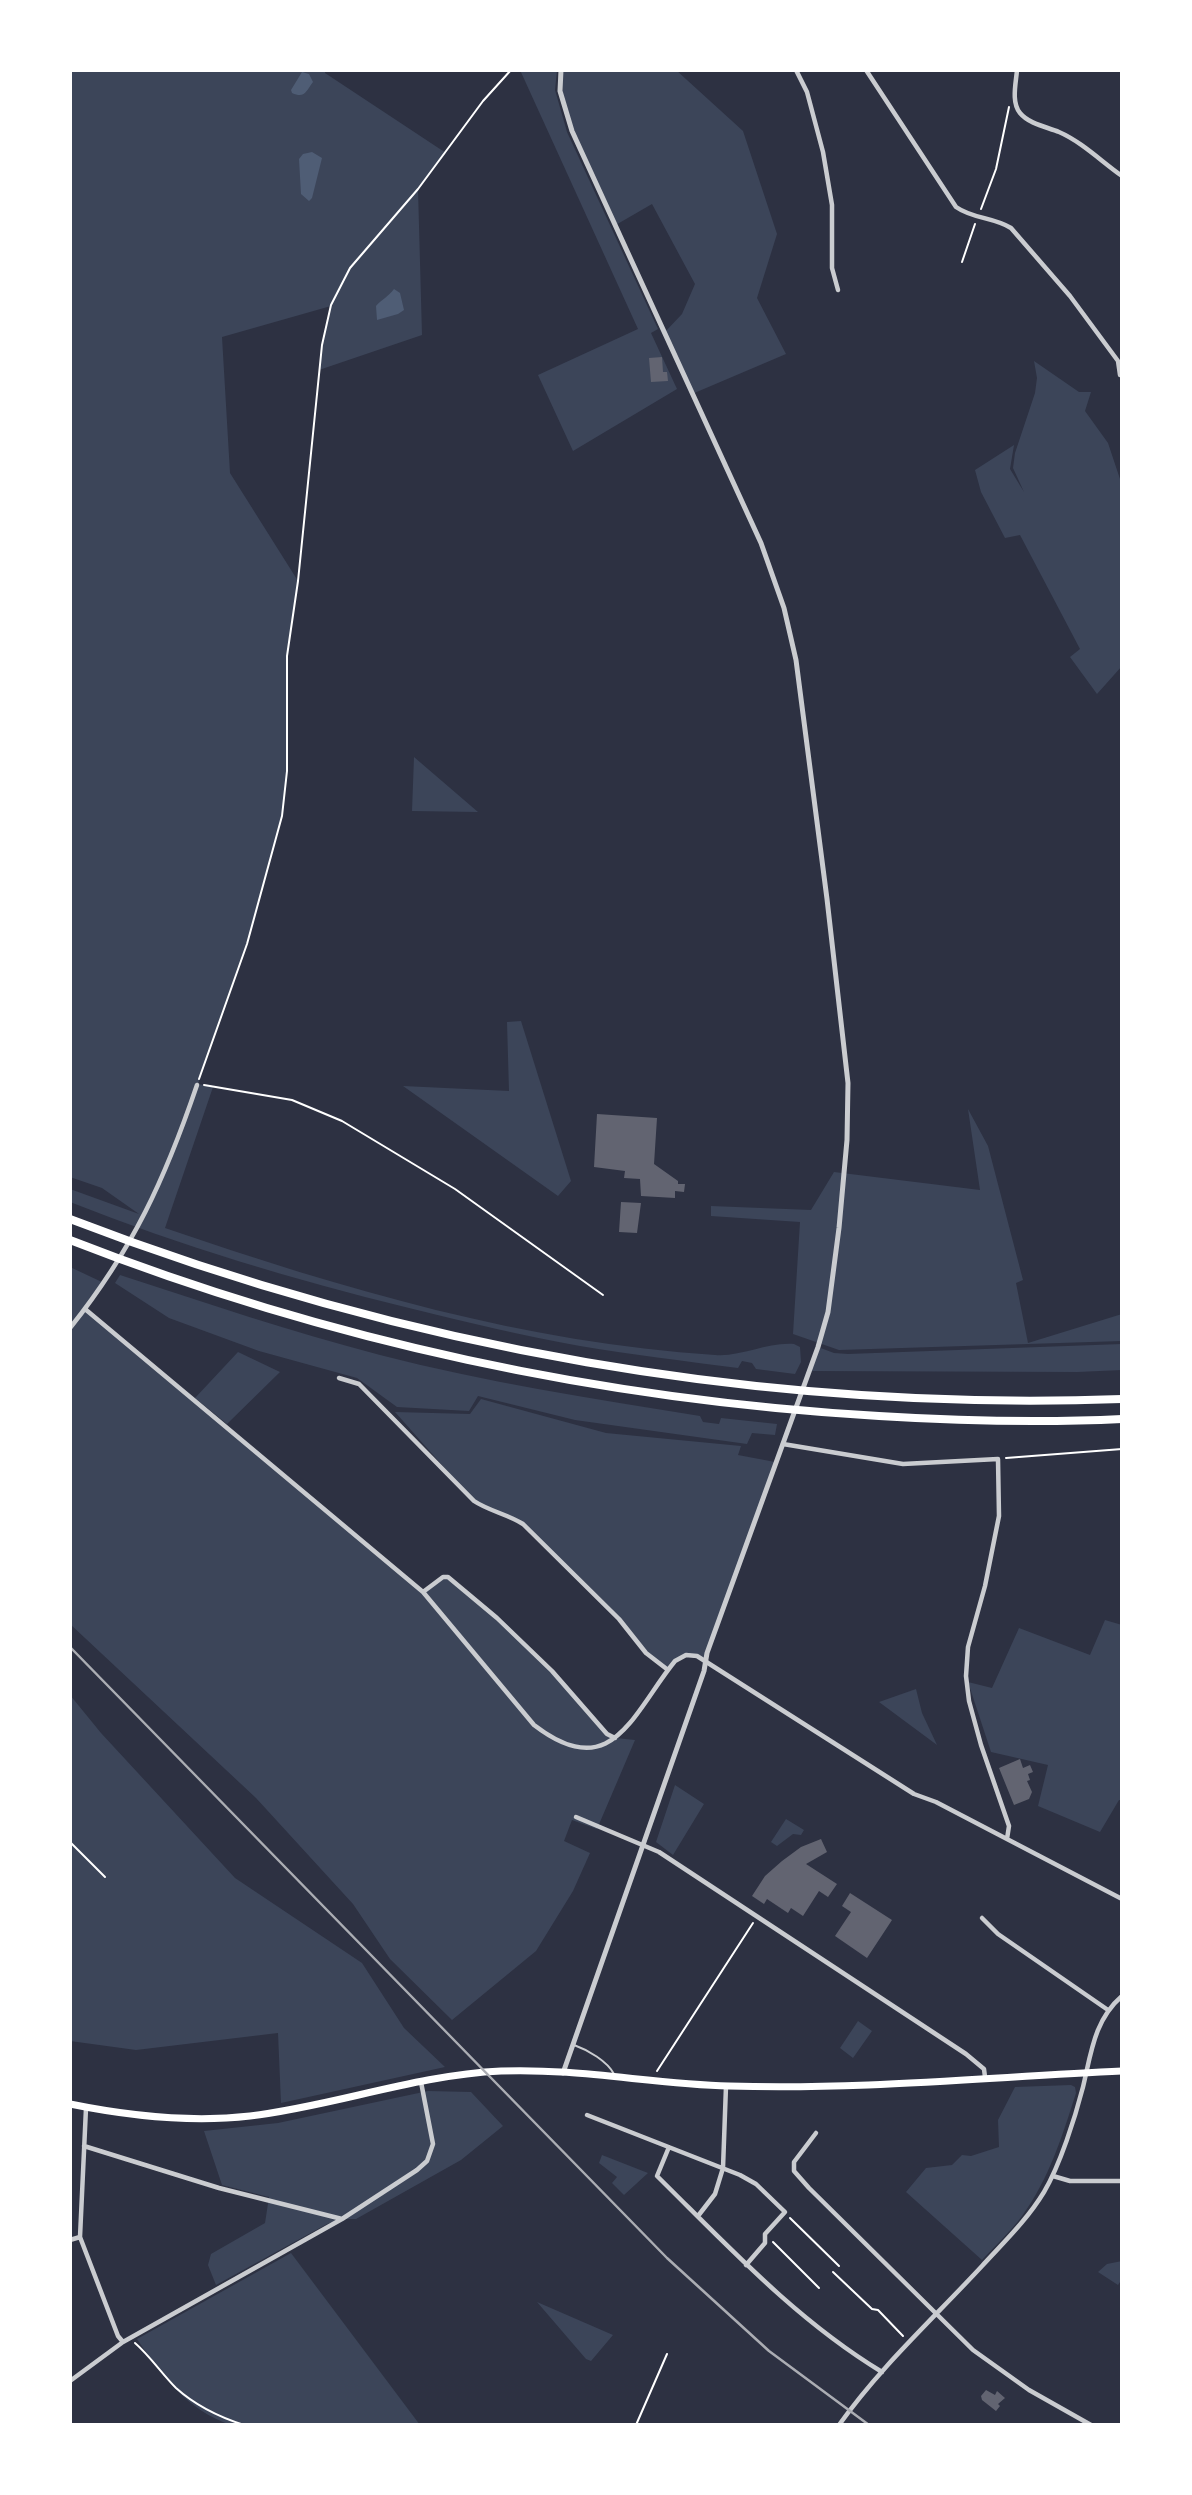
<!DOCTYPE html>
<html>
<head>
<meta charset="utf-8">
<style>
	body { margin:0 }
	#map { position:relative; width:1192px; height:2495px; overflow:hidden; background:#2d3142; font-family:Spectral,serif }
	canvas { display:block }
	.frame { position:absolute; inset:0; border:72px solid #fff; pointer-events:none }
</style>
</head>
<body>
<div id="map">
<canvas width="1192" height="2495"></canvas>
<div class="frame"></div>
</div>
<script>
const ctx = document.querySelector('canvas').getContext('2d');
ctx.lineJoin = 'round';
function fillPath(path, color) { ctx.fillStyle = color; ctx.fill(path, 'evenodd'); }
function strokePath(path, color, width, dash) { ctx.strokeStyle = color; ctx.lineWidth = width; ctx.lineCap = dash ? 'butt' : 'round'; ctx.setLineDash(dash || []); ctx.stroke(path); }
fillPath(new Path2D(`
	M70,70H325V73L446,153L418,189L422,335L319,370L324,333L331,306L222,337L230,473L298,581L287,656V771L282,816L247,944L198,1084L213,1087L165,1228C343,1289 526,1343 715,1355C742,1357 767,1342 794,1344L800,1347L801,1362L795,1374L756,1369L752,1363L742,1361L738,1368C685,1361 633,1355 580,1346C523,1336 466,1322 409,1308C294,1280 181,1246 70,1202V1189L139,1214L102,1188L70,1177Z
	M520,70H557L555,90L567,132L658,329L651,333L677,389L573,451L538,375L638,329Z
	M561,70H676L743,131L777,234L757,298L786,354L692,394L664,333L682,314L695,284L652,204L614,226L564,109Z
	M1034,361L1079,392H1091L1085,411L1108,443L1122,485V666L1097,694L1070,657L1080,649L1020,535L1005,538L981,492L975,470L1014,445L1010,469L1024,492L1013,468L1015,453L1035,393L1037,378Z
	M414,757L478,812L412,811Z
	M521,1021L571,1181L558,1196L403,1086L509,1091L507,1022Z
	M968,1109L988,1146L1023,1280L1016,1283L1028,1343L1122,1314V1341L839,1350L793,1334L800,1222L711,1216V1206L811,1210L834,1172L980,1190Z
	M70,1267L104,1283L85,1309L421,1591L443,1577H448L497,1618L552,1671L607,1734L616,1738L635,1740L597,1829L572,1820L564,1841L590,1853L573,1891L536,1951L452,2020L390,1959L353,1904L256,1798L70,1624Z
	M120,1275C206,1303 292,1332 380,1355C485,1382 593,1399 700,1416L703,1422L719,1424L721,1418L777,1424L775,1435L752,1433L747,1444L575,1420L478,1396L469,1411L397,1407L357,1378L259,1351L169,1318L115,1283Z
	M1122,1344V1370L1077,1372L809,1371L818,1347L834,1353L848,1354Z
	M238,1352L280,1372L227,1424L195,1398Z
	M481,1399L606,1433L741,1446L738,1455L775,1462L706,1661C691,1651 678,1657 668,1670L646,1653L619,1619L523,1524L474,1501L395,1412L470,1414Z
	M1105,1620L1122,1625V1800H1119L1100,1832L1038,1806L1048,1765L991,1752L968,1682L992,1688L1019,1628L1090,1655Z
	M916,1689L922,1713L937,1745L879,1702Z
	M70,1695L101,1733L235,1878L362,1963L404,2028L445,2067L281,2103L278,2033L136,2050L70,2041Z
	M675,1785L704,1804L673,1855L656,1842Z
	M786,1819L804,1830L801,1835L793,1834L777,1846L771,1842Z
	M858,2021L872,2031L853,2058L840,2048Z
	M1071,2085L1075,2087L1076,2093C1062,2137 1049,2179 1022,2216C1010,2232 995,2246 982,2260L906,2192L926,2168L952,2165L962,2155L971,2156L999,2147L998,2120L1015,2087Z
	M428,2091L471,2092L503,2126L461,2160L356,2219H342L327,2224L216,2285L208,2265L211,2254L265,2223L269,2197L222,2185L204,2131L278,2123Z
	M602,2155L648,2173L624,2195L612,2183L617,2177L599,2163Z
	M291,2253L420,2425H231C187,2410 162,2376 137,2339Z
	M1122,2261V2279L1118,2285L1098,2272L1107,2264Z
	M537,2302L613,2335L591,2361L586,2359Z`), '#3c4559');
fillPath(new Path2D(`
	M302,72L309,74L313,82C306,91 305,99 292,93L291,90Z
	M312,152L322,158L312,198L309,201L301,194L299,159L303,154Z
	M394,289L400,293L404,310L398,314L377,320L376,306C382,299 388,297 394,289Z`), '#4f5d75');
fillPath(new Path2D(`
	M662,357L663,372H667L668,381L651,382L649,358Z
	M597,1114L657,1118L654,1164L678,1181V1184H685L684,1192L675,1191V1198L641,1196L640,1179L624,1178L625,1171L594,1167Z
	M621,1202L641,1203L637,1233L619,1232Z
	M1020,1759L1023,1768L1030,1765L1033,1772L1028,1774L1030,1780L1027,1781L1032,1792L1029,1799L1014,1805L999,1768Z
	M821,1839L827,1852L806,1864L837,1884L828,1897L819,1891L803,1916L791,1908L788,1913L767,1899L764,1904L752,1896L765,1876L782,1861L801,1847Z
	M850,1893L892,1920L867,1958L835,1936L851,1912L842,1906Z
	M986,2390L995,2395L997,2391L1005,2398L998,2404L1000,2406L996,2411L982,2400L981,2396Z`), '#626471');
strokePath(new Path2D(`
	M981,209L996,169L1009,107
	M962,262L975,224
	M199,1079L247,944L282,816L287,771V656L298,581L322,345L331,305L350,268L418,189L483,101L511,70
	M204,1085L292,1100L342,1121L455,1189L603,1295
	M1006,1458L1122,1449
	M70,1842L105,1877
	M657,2071L753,1923
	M790,2218L839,2266
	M773,2242L819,2288
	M833,2272L872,2309L878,2310L903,2336
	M135,2343C150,2356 162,2374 176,2388C196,2406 219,2417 244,2425
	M636,2425L667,2354`), '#fff', 2);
strokePath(new Path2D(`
	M574,2045C588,2050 607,2061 614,2074`), '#caccd0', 2);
strokePath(new Path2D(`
	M796,70L807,92L823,152L832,205V268L838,290
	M866,70L956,207C973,219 993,217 1011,228L1070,296L1118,361L1120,375
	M1017,70C1016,83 1011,102 1020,113C1029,124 1047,127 1059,132C1082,142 1102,162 1122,176
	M85,1309L423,1592L534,1725C612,1785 632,1714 675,1661L686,1655L697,1656L914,1794L936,1802L1122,1899
	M70,1328C133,1249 165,1179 197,1085
	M339,1378L359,1384L474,1501C489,1511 507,1514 523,1524L619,1619L646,1653L668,1670
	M783,1444L903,1464L998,1459L999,1516L985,1586L968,1647L966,1676L969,1701L981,1745L1009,1826L1007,1839
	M423,1592L443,1577H448L497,1618L552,1671L607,1734L615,1738
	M576,1817L659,1852L966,2054L984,2069L985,2077
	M982,1918L998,1934L1108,2010
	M86,2108L80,2237L118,2336L123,2342
	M587,2115L740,2175L756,2184L785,2212L765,2234V2243L746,2265
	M816,2133L794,2162V2171L809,2188L973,2350L1029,2390L1091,2425
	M84,2146L219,2188L342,2219
	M669,2147L657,2176C728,2246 796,2320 882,2372
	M1053,2176L1070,2181H1122
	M698,2216L715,2194L723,2168L726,2086
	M70,2240L80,2237
	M70,2381L123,2342L342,2219L417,2170L427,2161L433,2144L421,2082
	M839,2425C880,2367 934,2318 982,2266C1004,2242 1027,2220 1044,2192C1060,2165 1075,2118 1083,2087C1091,2054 1094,2020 1122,1996`), '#caccd0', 4.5);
strokePath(new Path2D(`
	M561,70L560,91L572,131L761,543L784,608L796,660L827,899L848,1083L847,1140L839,1228L828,1312L818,1347L707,1653L704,1671L563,2073`), '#caccd0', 5);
strokePath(new Path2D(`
	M70,2104C129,2116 189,2123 250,2116C334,2106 415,2075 501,2071C577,2068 653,2084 729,2086C860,2090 991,2077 1122,2071`), '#fff', 7);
strokePath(new Path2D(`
	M70,1219C404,1348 763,1412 1122,1399
	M70,1240C328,1341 602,1400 879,1416C960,1421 1041,1423 1122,1419`), '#fff', 8);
strokePath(new Path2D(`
	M70,1647L667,2258L769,2351L869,2425`), '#abadb3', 2.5);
</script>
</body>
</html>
